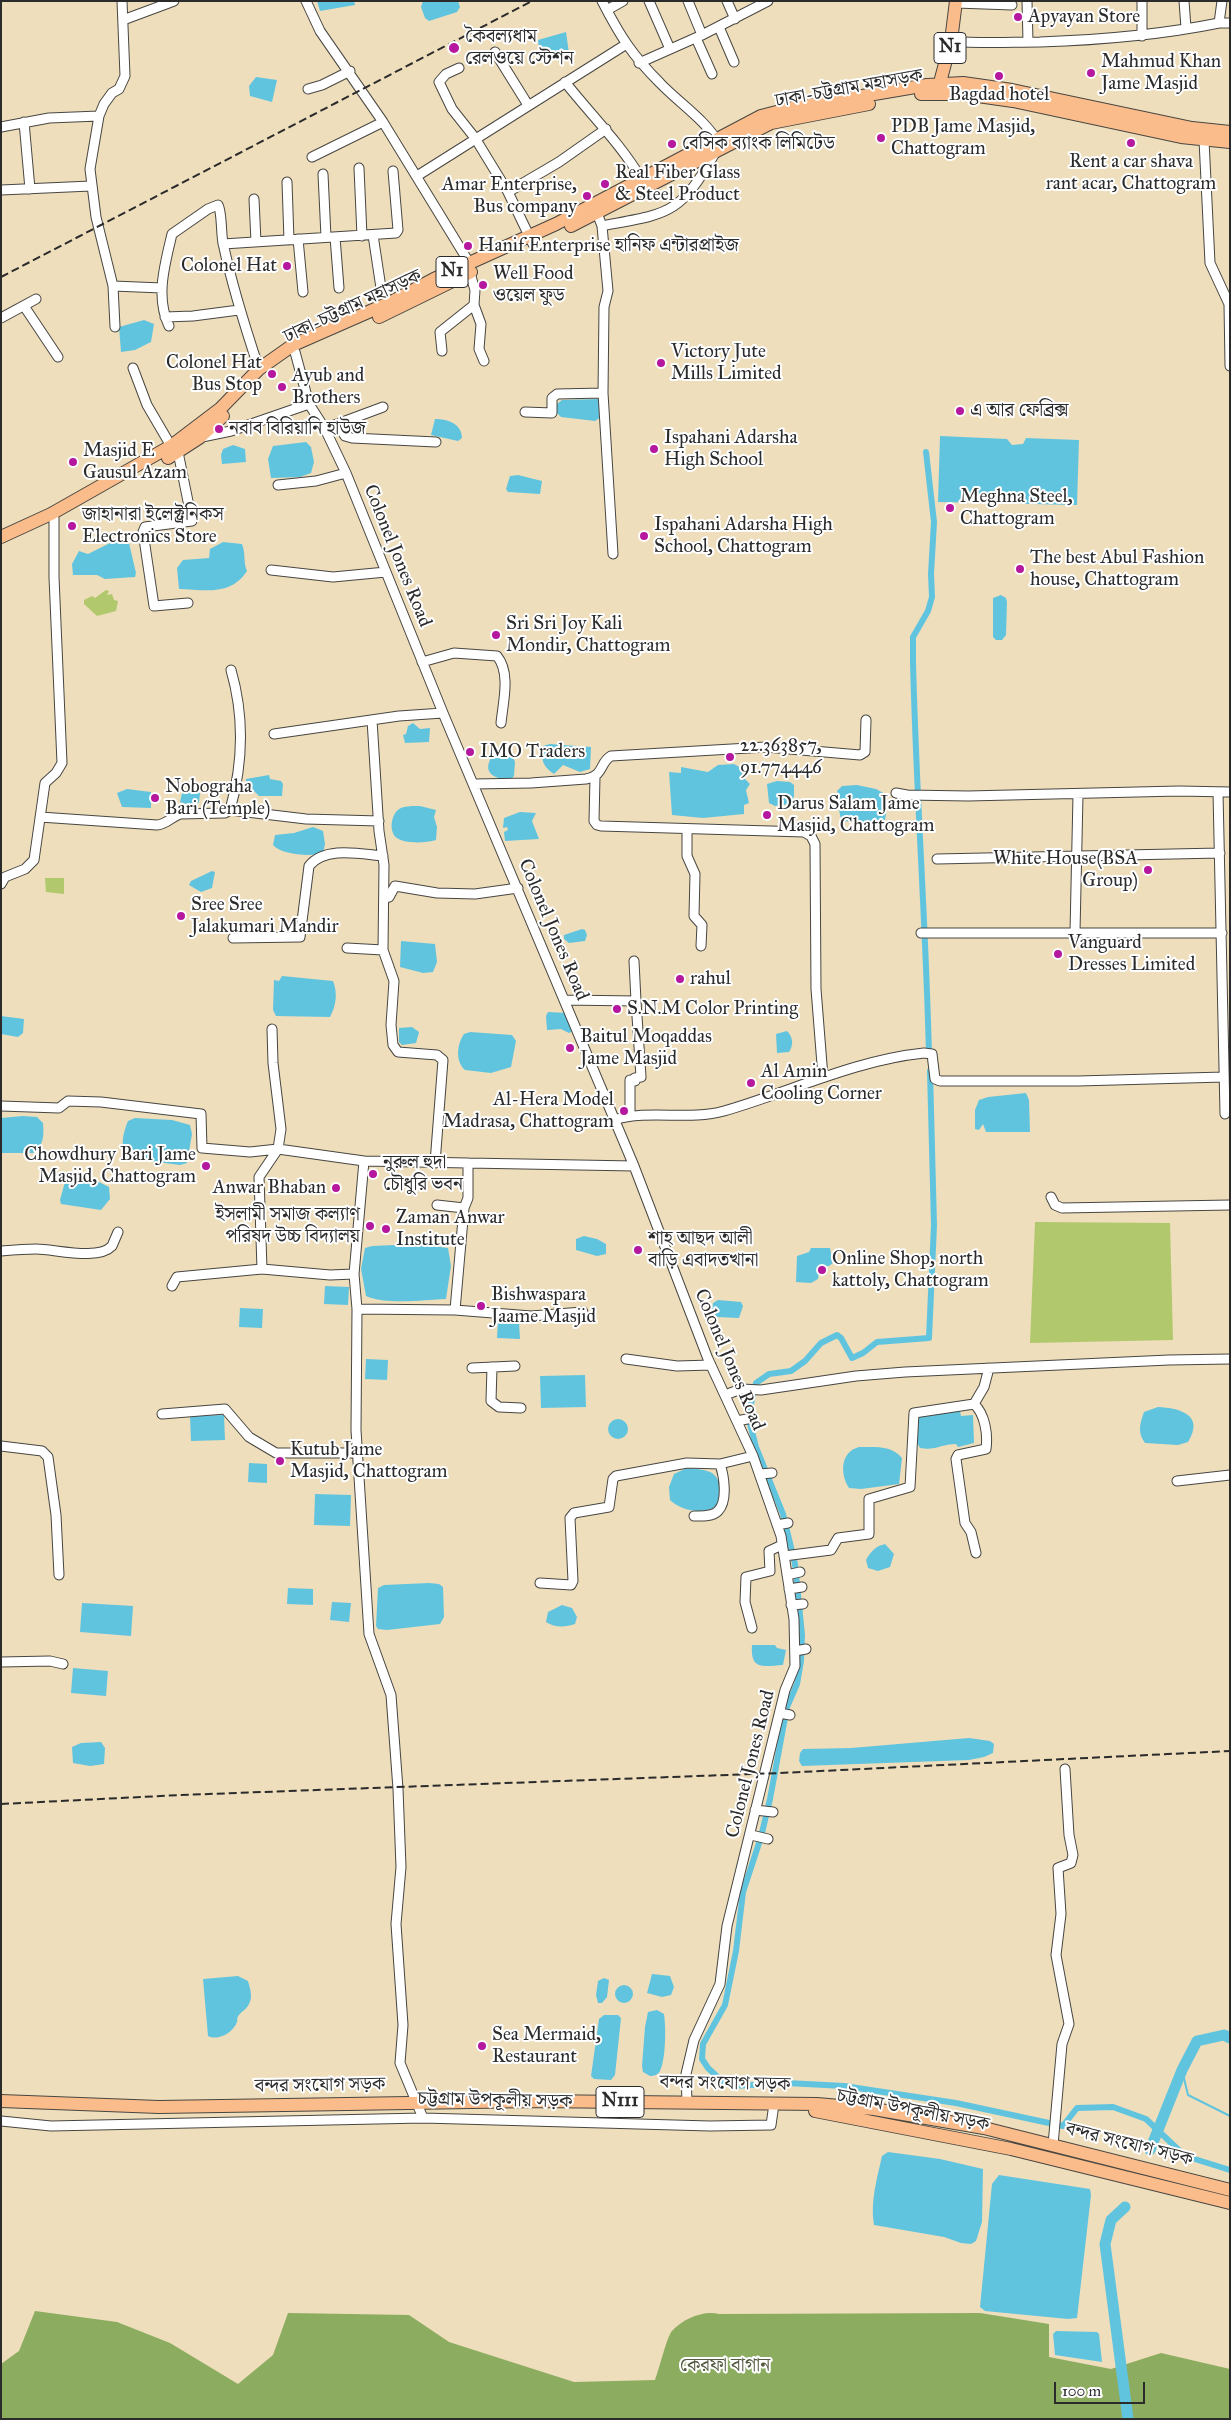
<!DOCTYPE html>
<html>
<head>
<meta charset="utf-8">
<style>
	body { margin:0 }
	#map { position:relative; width:1231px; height:2420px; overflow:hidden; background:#eedebc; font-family:"IM FELL Great Primer",serif }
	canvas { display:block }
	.frame { position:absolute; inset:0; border:2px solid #2b2b2b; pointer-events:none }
	.scale { position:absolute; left:1054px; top:2382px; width:91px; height:22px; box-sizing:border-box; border:2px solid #2b2b2b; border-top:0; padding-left:6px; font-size:15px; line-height:18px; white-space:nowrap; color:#2b2b2b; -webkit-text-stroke:4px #fff; paint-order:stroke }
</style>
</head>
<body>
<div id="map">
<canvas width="1231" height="2420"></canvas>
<div class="frame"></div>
<div class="scale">100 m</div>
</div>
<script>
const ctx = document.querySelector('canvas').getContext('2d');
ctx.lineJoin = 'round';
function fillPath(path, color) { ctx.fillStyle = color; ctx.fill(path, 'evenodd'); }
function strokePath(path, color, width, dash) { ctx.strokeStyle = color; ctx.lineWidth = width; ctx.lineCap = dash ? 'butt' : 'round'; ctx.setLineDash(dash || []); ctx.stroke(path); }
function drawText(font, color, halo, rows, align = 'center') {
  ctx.font = font + ' "IM FELL Great Primer","Noto Serif Bengali",serif'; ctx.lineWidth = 4; ctx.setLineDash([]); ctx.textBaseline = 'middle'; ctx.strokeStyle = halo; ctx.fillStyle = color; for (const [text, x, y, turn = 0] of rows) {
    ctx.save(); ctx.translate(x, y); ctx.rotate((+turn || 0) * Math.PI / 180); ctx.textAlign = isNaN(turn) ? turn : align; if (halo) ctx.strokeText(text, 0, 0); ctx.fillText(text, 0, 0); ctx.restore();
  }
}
fillPath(new Path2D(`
	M106,590L109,591L107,595L112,594L114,600L118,601L116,611L97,616L84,604V600L92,596L95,598Z
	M45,878H64V894L46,892Z
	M1035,1222L1170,1223L1173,1340L1030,1343Z`), '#b1c86d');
fillPath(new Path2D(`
	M35,2311L117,2322L170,2343L238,2384L273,2355L288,2313L409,2315L449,2342L574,2382L655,2380C659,2370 667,2336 672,2331C683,2319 703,2310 719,2314L980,2313L1049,2324V2357L1111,2369L1161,2353L1230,2369V2419H1V2364L19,2351Z`), '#8cac60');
fillPath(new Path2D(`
	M317,1H354L355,5L320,11Z
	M423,1H458L460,7L457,12L429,21L425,18L421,7Z
	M566,32L569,53L542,59L540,58L538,40Z
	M256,77L277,80L272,102L250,96L249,86Z
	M144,320L154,324L151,342L135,350L121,352L119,327Z
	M598,399L601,401C602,409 604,417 595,421L561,417L555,411L557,404L562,400Z
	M435,419C448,419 462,424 462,438L458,441L431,435Z
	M940,436L1007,439L1012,445L1023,444L1026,438L1079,440L1077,505L938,502Z
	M306,442L311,447L314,462L311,473L300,477L271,478L268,459L273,446Z
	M233,445L245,449L246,462L222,464L221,455L223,449Z
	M518,475L542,481L540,494L508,492L506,489L510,476Z
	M112,542L129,543L136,573L135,577L105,579L97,575H73L72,564L79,551L88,554Z
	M223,542L242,544C246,554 243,562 247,571C231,596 205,590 179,589L177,568L183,560L209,558L210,549Z
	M1001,595L1006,598L1007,602L1006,635L1002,640H996L993,637V598Z
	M413,723L420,729L430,728L429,742L405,743L403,735L406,734L408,726Z
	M550,744L591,747L590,769L580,772L563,765L554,774C542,766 541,759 543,746Z
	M509,755L513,757L515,762L514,776L510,780C496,779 482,774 491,758Z
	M734,764L741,768L743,777L750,784L746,790L749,803L744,805V814L703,818L672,815L669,772L681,773V767L708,772L718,765Z
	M269,775L270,779L281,781L283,784L282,796H259L246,783V779Z
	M777,781L790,782L794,785V796L791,804L775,806L769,803L767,784Z
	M857,785L876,789L885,794L887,808L885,820L874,823L842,821C837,808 840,802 837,791L842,786Z
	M127,789L151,792V808L122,807L117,793Z
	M183,789L200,793L199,802L195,807L180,802Z
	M420,806L436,810L434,817L437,827L436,840C426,843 405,844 397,838C388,832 391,812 401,808C406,806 414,806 420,806Z
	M520,812L536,813L532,821L539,839L505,841L504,832L508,830L507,827L503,828L504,818Z
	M313,827L323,831L325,844L323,853C311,857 282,855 273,845L275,835L294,833Z
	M212,871L215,872L212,888L201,892L189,885L191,881Z
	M582,929L585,930L587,935L585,941L569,943L564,939V935Z
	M401,941L435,944L437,962L433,972L423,973L400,967Z
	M282,976L333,981C338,993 336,1006 330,1017L276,1016L273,1010L274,980L279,981Z
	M548,1012L567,1013L573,1031L569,1033L561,1029L547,1030L546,1016Z
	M1,1016L24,1019L23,1033L18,1037L1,1034Z
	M412,1027L419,1032L416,1043L402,1045L399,1042V1028Z
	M787,1031C793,1037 794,1045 789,1052L777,1053L776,1034Z
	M470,1032L512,1035L516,1041L511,1067L491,1073L465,1070C455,1061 457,1044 464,1034Z
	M1026,1093L1029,1100L1030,1132H986L983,1124L979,1130L975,1129V1110L979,1100L988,1097Z
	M23,1116L37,1117L43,1123C44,1135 44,1146 33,1153H1V1118Z
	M135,1118L172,1120L190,1125L192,1134L187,1163L180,1165L126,1158C120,1146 123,1133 128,1121Z
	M73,1181L83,1183L97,1181L109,1187L110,1199L101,1210L61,1204L60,1200L65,1182Z
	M584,1236L597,1239L606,1244V1254L597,1256L576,1250V1239Z
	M416,1244L448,1248L451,1266L446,1299C424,1300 386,1305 366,1296L361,1269L365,1248L372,1246Z
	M811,1248H830L833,1263L829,1266H820L818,1279L811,1283L796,1282L797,1256L809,1252Z
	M325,1286L349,1287L348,1305L324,1304Z
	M718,1300L741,1302L743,1306L739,1318L717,1317L712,1310L713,1303Z
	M240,1308L263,1309L262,1328L239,1327Z
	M498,1320L519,1322L520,1339L497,1338Z
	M366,1359L388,1360L387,1380L365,1379Z
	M585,1375L586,1407L541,1408L540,1376Z
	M1158,1407C1180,1408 1205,1415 1188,1442L1178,1445L1145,1443C1137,1432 1140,1424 1144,1412Z
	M960,1411L961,1416L973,1415L974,1443L958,1447L956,1444C941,1444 936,1451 920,1448C914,1439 915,1426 919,1416Z
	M224,1415L225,1440L191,1441L190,1416Z
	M608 1429a10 10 0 1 1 20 0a10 10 0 1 1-20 0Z
	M859,1447C875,1447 892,1445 902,1458L899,1484L861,1489L849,1488C840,1474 840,1452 859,1447Z
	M249,1463L267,1464V1483L248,1482Z
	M687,1468C716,1470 722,1474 719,1504C706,1516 681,1511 670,1500L669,1487L674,1474Z
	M315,1494L351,1495L350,1526L314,1525Z
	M885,1544L894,1554L890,1567L878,1571L868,1568L866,1560C871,1551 876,1546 885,1544Z
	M429,1583L439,1584L443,1587L444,1617L440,1624L387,1630L378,1629L376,1626L378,1588L384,1585Z
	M288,1588L313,1589V1605L287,1604Z
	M332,1602L351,1603L349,1622L330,1620Z
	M82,1603L133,1606L131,1636L80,1632Z
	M562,1605L572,1608L577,1617L575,1624C566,1627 555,1628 546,1622L548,1612Z
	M752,1645H775L777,1648L786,1650L783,1665C764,1666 750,1671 752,1645Z
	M73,1668L108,1671L106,1696L71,1693Z
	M969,1738L990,1741L994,1744L993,1753L984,1757L969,1760L802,1766L799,1761L800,1753L803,1749L851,1748Z
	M101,1742L105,1748L104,1764L90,1766L73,1763L72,1747L81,1743Z
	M652,1974L670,1976L674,1987L671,1995L662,1997L647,1993Z
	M238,1976L248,1981C250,1988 253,1997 249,2004C247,2009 242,2011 239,2015C236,2019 238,2019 237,2022C233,2033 218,2041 208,2036L203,1979Z
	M604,1978L609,1980L607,1997L602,2003H598L596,1995L598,1981Z
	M615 1994a9 9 0 1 1 18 0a9 9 0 1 1-18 0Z
	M657,2010L664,2014C666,2027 666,2059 660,2071C658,2075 654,2076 650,2076L643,2072L642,2066L645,2027L648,2012Z
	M604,2015H618L621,2018L615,2075L611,2080L594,2079L591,2076L599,2019Z
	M888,2152L940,2159L983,2169L982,2222L976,2241L971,2244L961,2243L944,2237L874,2225C870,2203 877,2178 882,2156Z
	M999,2175L1090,2189L1091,2195L1077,2318L1068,2319L985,2311L980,2307L992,2184Z
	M1056,2331L1097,2332L1099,2334L1102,2362L1055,2355L1053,2334Z`), '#61c4df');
strokePath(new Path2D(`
	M1182,2070L1188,2095L1230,2116`), '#61c4df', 2);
strokePath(new Path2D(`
	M926,452L934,522L931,574L932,597L928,611L913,637V661C916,793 926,924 929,1056
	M930,1071L934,1225L929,1338L877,1342L863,1353L852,1358L841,1338L837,1335L821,1343L805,1361L791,1371L769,1374L756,1383L748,1416L756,1447L783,1514L795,1564L802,1635L801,1661L797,1684L787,1707L770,1799L761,1837L743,1892L736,1951L725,2005L703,2044L702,2059L708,2068L723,2082L733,2086L787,2083L844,2086L956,2103L1063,2126L1077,2108L1113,2107L1146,2119L1185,2156L1230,2170`), '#61c4df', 6);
strokePath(new Path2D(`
	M1150,2150L1182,2070L1197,2041L1224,2035L1230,2038
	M1125,2207L1111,2220L1105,2244L1128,2419`), '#61c4df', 11);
const minor = new Path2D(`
	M306,1L320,31L383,122L470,264
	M602,1C620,36 632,55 660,83C679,103 706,120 719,144
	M649,1L670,49
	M688,1L702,35
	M727,1L735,19
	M1027,1L1028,42
	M1142,1V36
	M1184,1L1186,28
	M956,3L1012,5
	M607,10L623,1
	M123,20L174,1
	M1219,23L1222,1
	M719,27L734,62
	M696,38L712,74
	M951,41C981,44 1010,42 1040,42C1100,40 1160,35 1219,23H1230
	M495,52L528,105
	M639,63L702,35L768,1
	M459,68L446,74L439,82L452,109L475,138L508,192L533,244
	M565,82C591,115 621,144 642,180
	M308,89L322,85L350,71
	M24,122L30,189
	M1,127L49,118L99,116
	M1204,140L1210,263L1229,304L1230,366
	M312,157L383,122
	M359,168L362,236
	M323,174L326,237
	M417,176L625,45
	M287,182L289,240
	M1,190L91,186
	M508,192L559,162L606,129
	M254,199L256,242
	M597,213L602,226L608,291L604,307L603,393L613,554
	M602,226C669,213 679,216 715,153
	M373,235L381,288
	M335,237L339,288
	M298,239L303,292
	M223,244L396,233L398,230L393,171
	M470,273L475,290L474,305L481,324L479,349L484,361
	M113,286L162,288
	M24,306L58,357
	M165,317L193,316L239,310
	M1,318L36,299
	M169,326C155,297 165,264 172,234L208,209L218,205C222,211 221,234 223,243C232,286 245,327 259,369
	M115,327L113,286L96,217L90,169L99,116L104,104L112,93L119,89L125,76L122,1
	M442,351L440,332L474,305
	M295,352L309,404L325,429L346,473L443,713L634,1166L708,1359L753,1456L781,1536L794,1619L795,1666L785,1690L727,1926L720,1984L694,2040L686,2074L687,2102
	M133,368L147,405L171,446
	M525,412L552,413V398L557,394L603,393
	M337,424L345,436L352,438L436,442
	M332,426L383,407
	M202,437L231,431L309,404
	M178,452L192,521L145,527L143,532L154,606L188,603
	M278,485L316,481L346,473
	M271,570L333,577L386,572
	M422,662L454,653L497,656C511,673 503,702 501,723
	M372,720L379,831L384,865L383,950L394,981L391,1025L393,1045L398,1052L437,1055L443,1060L435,1163
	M274,734L399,716L443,713
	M595,777L594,821L597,825L601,826L804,832L811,836L815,844L816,989L823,1077
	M474,784L531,783L586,779C605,775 599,763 611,756L766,747L860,755L865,752L866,720
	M1218,792L1225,1114
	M896,793L907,795L968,796L1179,791L1230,792
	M230,810C243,764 244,715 231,670
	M40,817L157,825C167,824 171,817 180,814L225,813L230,810L306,819L379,821
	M687,829V856L695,874L694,916L702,925L701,946
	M937,859L1220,853
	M1,884L5,877L25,869L34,860L45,783L56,773L62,763L54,577V518
	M384,898L389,897L395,886L437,893L475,894L518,888
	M1075,932L1078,795
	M921,933H1222
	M233,938L300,937L309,866C325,846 360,854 383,856
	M347,948L383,950
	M564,1000L636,1001L634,961
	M1,1106L59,1108L68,1101L101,1102L201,1114L202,1148L250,1152L278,1149L364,1161
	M630,1116V1080L635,1081V1078L641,1077L636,1001
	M614,1120C650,1109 688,1121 724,1111C790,1092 855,1060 924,1053L932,1054L935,1079L940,1081H1078L1224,1077
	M1051,1197L1055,1205L1062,1208L1230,1205
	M437,1205L464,1208L468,1198V1163L634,1166
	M1,1251C13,1250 25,1249 36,1249C55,1249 98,1261 112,1246L118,1232
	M262,1269L259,1177L278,1149L281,1129L273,1063L272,1029
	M354,1274L357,1309L455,1310L531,1316L583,1312
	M172,1286L177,1277L262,1269L330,1275L354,1274L364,1161L468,1163
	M357,1309L356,1430L369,1634L391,1695L398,1789L401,1867L396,1924L403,2025L400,2063L423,2118
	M455,1310L464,1208
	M626,1359L677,1366L711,1365
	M492,1367L491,1401L499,1407L521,1408
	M472,1368L515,1366
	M725,1395L741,1389L761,1390L856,1376L905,1372L1169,1360L1230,1359
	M974,1404L984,1387L989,1368
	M162,1414L225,1409L249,1437L276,1453H357
	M737,1421L752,1418
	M1,1446L42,1451L48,1457L56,1515L59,1575
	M760,1474L772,1473
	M1177,1481L1230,1475
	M694,1516C701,1516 712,1517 718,1511C728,1501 724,1476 720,1464
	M777,1525L788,1523
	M784,1556L831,1550L838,1538L869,1534V1499L910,1487L914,1413L974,1404C985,1414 988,1434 986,1449L958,1455L956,1459L965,1523L971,1532L976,1553
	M787,1575L800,1572
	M540,1583L571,1585L573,1581L570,1518L574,1513L609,1507L613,1479L616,1476L687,1463L720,1464L753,1456
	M789,1589L802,1587
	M791,1605L803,1604
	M752,1628L745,1602L746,1577L770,1571L769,1551L782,1545
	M795,1651L806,1649
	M1,1662L50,1661L63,1664
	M780,1713L790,1715
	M755,1810L773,1812
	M751,1835L768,1839
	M1,2121L51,2126L423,2118L710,2126L771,2125L774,2104
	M1053,2145L1062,2044L1069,2024L1056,1955L1061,1914L1058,1868L1071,1863L1073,1855L1069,1835L1065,1769`);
const highway = new Path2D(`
	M938,90L951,41L956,1
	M921,94H964L1013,101L1181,137L1230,142
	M571,226L771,123L869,104
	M379,317L471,272
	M168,458L199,438L223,416
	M1,537L51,514L171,446L221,408L259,369L293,345L391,302L434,279L556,224L761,116L792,108L927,85L963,83L1012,90L1192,128L1230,132
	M1,2101L159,2107L534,2101L817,2104L874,2109L984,2128L1230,2190
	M815,2111L1011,2149L1230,2203`);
strokePath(minor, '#484641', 11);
strokePath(highway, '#484641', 14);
strokePath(minor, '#fff', 9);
strokePath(highway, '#fabc8b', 12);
strokePath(new Path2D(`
	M1,277L532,1
	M1,1804L181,1795L780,1773L1230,1751`), '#2b2b2b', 2, [8, 4]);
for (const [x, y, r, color] of [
	[1018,17,5,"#b5179e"],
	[454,48,6,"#b5179e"],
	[1091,73,5,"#b5179e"],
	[999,76,5,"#b5179e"],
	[881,138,5,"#b5179e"],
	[1131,143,5,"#b5179e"],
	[672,144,5,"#b5179e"],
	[605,184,5,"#b5179e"],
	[587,196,5,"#b5179e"],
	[468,246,5,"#b5179e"],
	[287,266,5,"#b5179e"],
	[483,285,5,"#b5179e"],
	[661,363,5,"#b5179e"],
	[272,374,5,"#b5179e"],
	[282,387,5,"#b5179e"],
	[960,411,5,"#b5179e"],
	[219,429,5,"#b5179e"],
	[654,449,5,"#b5179e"],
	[73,462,5,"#b5179e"],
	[950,508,5,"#b5179e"],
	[72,526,5,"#b5179e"],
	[644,536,5,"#b5179e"],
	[1020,569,5,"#b5179e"],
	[496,635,5,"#b5179e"],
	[470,752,5,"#b5179e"],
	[730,757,5,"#b5179e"],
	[155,798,5,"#b5179e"],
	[767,815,5,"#b5179e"],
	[1148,870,5,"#b5179e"],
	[181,916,5,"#b5179e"],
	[1058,954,5,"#b5179e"],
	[680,979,5,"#b5179e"],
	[617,1009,5,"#b5179e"],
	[570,1048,5,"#b5179e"],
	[751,1083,5,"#b5179e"],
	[624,1111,5,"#b5179e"],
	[206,1166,5,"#b5179e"],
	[373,1174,5,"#b5179e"],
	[336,1188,5,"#b5179e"],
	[370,1226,5,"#b5179e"],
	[386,1229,5,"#b5179e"],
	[638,1250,5,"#b5179e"],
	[822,1270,5,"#b5179e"],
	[481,1306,5,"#b5179e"],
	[280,1461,5,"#b5179e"],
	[482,2046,5,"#b5179e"]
]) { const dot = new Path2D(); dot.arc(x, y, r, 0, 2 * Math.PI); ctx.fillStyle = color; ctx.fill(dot); strokePath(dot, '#fff', 2); }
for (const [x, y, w] of [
	[950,48,32],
	[452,272,32],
	[620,2102,48]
]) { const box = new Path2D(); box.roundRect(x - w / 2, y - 15.5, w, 31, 4); ctx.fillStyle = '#fff'; ctx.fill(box); strokePath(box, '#2b2b2b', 1); }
drawText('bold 18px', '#2b2b2b', null, [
	["N1",950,48],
	["N1",452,272],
	["N111",620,2102]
]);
drawText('19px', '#2b2b2b', '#fff', [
	["Apyayan Store",1028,17],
	["কৈবল্যধাম",465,37],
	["রেলওয়ে স্টেশন",465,59],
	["Mahmud Khan",1101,62],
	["Jame Masjid",1101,84],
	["Bagdad hotel",999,95,"center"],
	["PDB Jame Masjid,",891,127],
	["Chattogram",891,149],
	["বেসিক ব্যাংক লিমিটেড",682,144],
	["Rent a car shava",1131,162,"center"],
	["rant acar, Chattogram",1131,184,"center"],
	["Real Fiber Glass",615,173],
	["& Steel Product",615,195],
	["Amar Enterprise,",577,185,"right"],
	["Bus company",577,207,"right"],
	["Hanif Enterprise হানিফ এন্টারপ্রাইজ",478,246],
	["Colonel Hat",277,266,"right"],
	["Well Food",493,274],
	["ওয়েল ফুড",493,296],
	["Victory Jute",671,352],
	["Mills Limited",671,374],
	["Colonel Hat",262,363,"right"],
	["Bus Stop",262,385,"right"],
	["Ayub and",292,376],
	["Brothers",292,398],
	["এ আর ফেব্রিক্স",970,411],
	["নবাব বিরিয়ানি হাউজ",229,429],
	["Ispahani Adarsha",664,438],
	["High School",664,460],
	["Masjid E",83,451],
	["Gausul Azam",83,473],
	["Meghna Steel,",960,497],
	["Chattogram",960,519],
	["জাহানারা ইলেক্ট্রনিকস",82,515],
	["Electronics Store",82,537],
	["Ispahani Adarsha High",654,525],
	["School, Chattogram",654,547],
	["The best Abul Fashion",1030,558],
	["house, Chattogram",1030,580],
	["Sri Sri Joy Kali",506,624],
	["Mondir, Chattogram",506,646],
	["22.363857,",740,746],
	["91.774446",740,768],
	["IMO Traders",480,752],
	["Nobograha",165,787],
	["Bari (Temple)",165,809],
	["Darus Salam Jame",777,804],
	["Masjid, Chattogram",777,826],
	["White House(BSA",1138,859,"right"],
	["Group)",1138,881,"right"],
	["Sree Sree",191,905],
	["Jalakumari Mandir",191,927],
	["Vanguard",1068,943],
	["Dresses Limited",1068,965],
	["rahul",690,979],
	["S.N.M Color Printing",627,1009],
	["Baitul Moqaddas",580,1037],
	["Jame Masjid",580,1059],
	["Al Amin",761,1072],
	["Cooling Corner",761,1094],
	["Al-Hera Model",614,1100,"right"],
	["Madrasa, Chattogram",614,1122,"right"],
	["Chowdhury Bari Jame",196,1155,"right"],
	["Masjid, Chattogram",196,1177,"right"],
	["নুরুল হুদা",383,1163],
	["চৌধুরি ভবন",383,1185],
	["Anwar Bhaban",326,1188,"right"],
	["ইসলামী সমাজ কল্যাণ",360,1215,"right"],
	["পরিষদ উচ্চ বিদ্যালয়",360,1237,"right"],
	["Zaman Anwar",396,1218],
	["Institute",396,1240],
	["শাহ আছদ আলী",648,1239],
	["বাড়ি এবাদতখানা",648,1261],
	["Online Shop, north",832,1259],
	["kattoly, Chattogram",832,1281],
	["Bishwaspara",491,1295],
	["Jaame Masjid",491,1317],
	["Kutub Jame",290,1450],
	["Masjid, Chattogram",290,1472],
	["Sea Mermaid,",492,2035],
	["Restaurant",492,2057]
], 'left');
drawText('19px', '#2b2b2b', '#fff', [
	["ঢাকা-চট্টগ্রাম মহাসড়ক",849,89,-10],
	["ঢাকা-চট্টগ্রাম মহাসড়ক",353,307,-25],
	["Colonel Jones Road",397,556,68],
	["Colonel Jones Road",553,930,67],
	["Colonel Jones Road",729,1360,67],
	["Colonel Jones Road",751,1764,-76],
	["বন্দর সংযোগ সড়ক",725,2084,1],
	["বন্দর সংযোগ সড়ক",320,2086,-1],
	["চট্টগ্রাম উপকূলীয় সড়ক",495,2101,1],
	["চট্টগ্রাম উপকূলীয় সড়ক",913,2111,11],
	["বন্দর সংযোগ সড়ক",1129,2145,14]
]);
drawText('19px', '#535a3f', '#fff', [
	["কেরফা বাগান",725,2366]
]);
</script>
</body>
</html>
